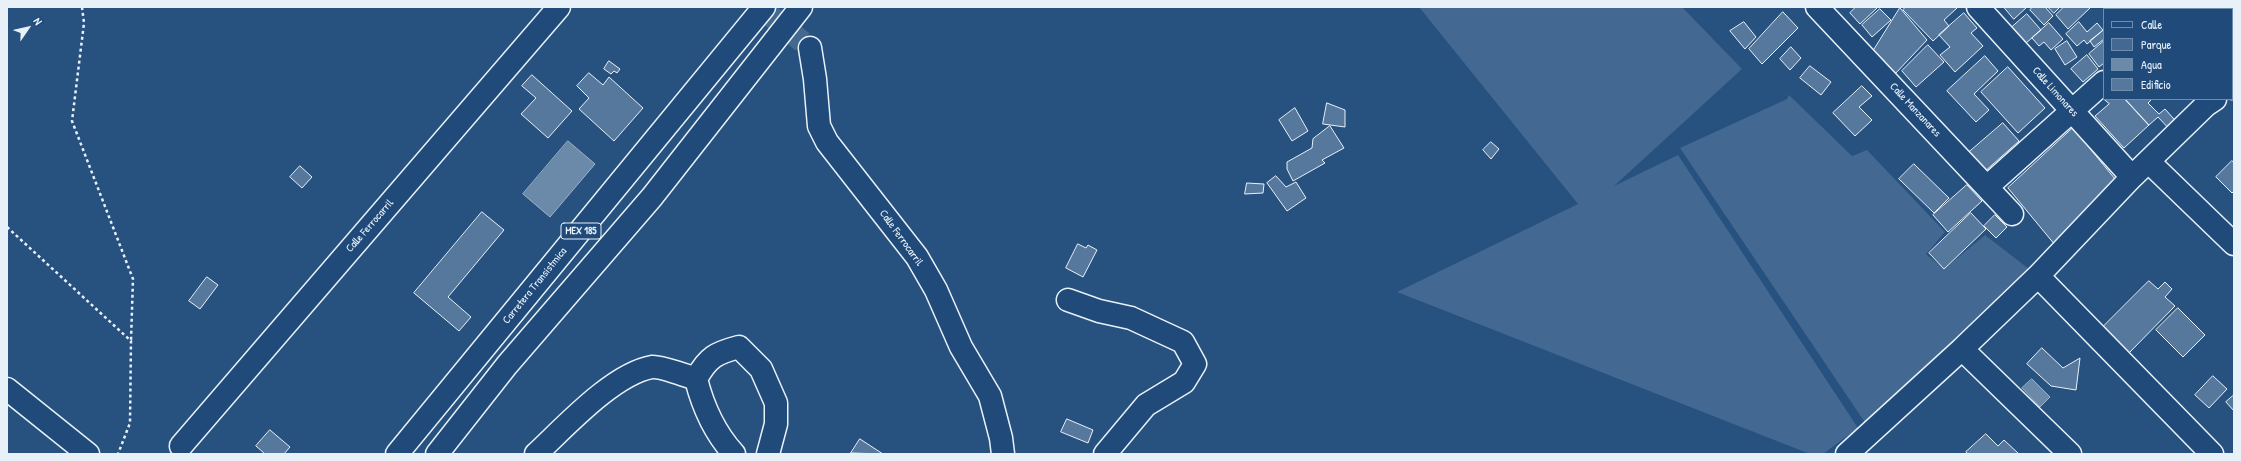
<!DOCTYPE html>
<html>
<head>
<meta charset="utf-8">
<style>
	body { margin:0 }
	#map { position:relative; width:2241px; height:461px; overflow:hidden; background:#27517f; font-family:"Patrick Hand",sans-serif }
	canvas { display:block }
	.frame { position:absolute; inset:0; border:8px solid #e8f1f8; pointer-events:none }
	.legend { position:absolute; left:2103px; top:8px; width:130px; height:92px; box-sizing:border-box; background:#1f4a7a; border:1px solid #6f8dac; margin:0; padding:5px 7px; list-style:none; font-size:12px; color:#e8f1f8 }
	.legend li { display:flex; align-items:center; gap:8px; height:20px }
	.legend b { width:20px; border:1px solid #6f8dac }
	.north { position:absolute; left:8px; top:8px; width:40px; height:40px; -webkit-text-stroke:3px #1f4a7a; paint-order:stroke; rotate:56deg; font-size:11px; font-weight:700; line-height:16px; text-align:center; color:#e8f1f8 }
	.north::after { content:''; display:block; margin:auto; width:14px; height:18px; background:#e8f1f8; clip-path:polygon(50% 0,100% 100%,50% 72%,0 100%) }
</style>
</head>
<body>
<div id="map">
<canvas width="2241" height="461"></canvas>
<div class="frame"></div>
<ul class="legend">
<li><b style="height:5px;background:#1f4a7a"></b>Calle</li>
<li><b style="height:11px;background:#436891"></b>Parque</li>
<li><b style="height:11px;background:#6b8aaa"></b>Agua</li>
<li><b style="height:11px;background:#57789d"></b>Edificio</li>
</ul>
<div class="north">N</div>
</div>
<script>
const ctx = document.querySelector('canvas').getContext('2d');
ctx.lineJoin = 'round';
function fillPath(path, color) { ctx.fillStyle = color; ctx.fill(path, 'evenodd'); }
function strokePath(path, color, width, dash) { ctx.strokeStyle = color; ctx.lineWidth = width; ctx.lineCap = dash ? 'butt' : 'round'; ctx.setLineDash(dash || []); ctx.stroke(path); }
function drawText(font, color, halo, rows, align = 'center') {
  ctx.font = font + ' "Patrick Hand",sans-serif'; ctx.lineWidth = 3; ctx.setLineDash([]); ctx.textBaseline = 'middle'; ctx.strokeStyle = halo; ctx.fillStyle = color; for (const [text, x, y, turn = 0] of rows) {
    ctx.save(); ctx.translate(x, y); ctx.rotate((+turn || 0) * Math.PI / 180); ctx.textAlign = isNaN(turn) ? turn : align; if (halo) ctx.strokeText(text, 0, 0); ctx.fillText(text, 0, 0); ctx.restore();
  }
}
fillPath(new Path2D(`
	M1419,7H1682L1742,69L1614,186L1678,155L1858,428L1823,454H1810L1397,292L1578,204Z
	M1789,95L1852,156L1867,150L1945,232L1926,254L1944,269L1985,235L2029,269L1866,424L1680,148L1787,99Z`), '#436891');
const water = new Path2D(`
	M568,141L595,164L550,217L523,194Z
	M2032,379L2050,397L2040,407L2022,388Z`);
fillPath(water, '#6b8aaa');
strokePath(water, '#9db3c9', 1);
const building = new Path2D(`
	M1856,7H1876L1877,8L1860,24L1850,13Z
	M1906,7H1956L1957,8L1944,20L1949,26L1933,41L1903,10Z
	M2004,7H2027L2014,19Z
	M2033,7H2045L2053,16L2044,25L2030,10Z
	M2048,7H2060L2054,13Z
	M2064,7H2091L2068,29L2056,15Z
	M2172,7H2184L2182,9H2173Z
	M2196,7H2217L2215,9H2198Z
	M1900,8L1927,40L1894,75L1872,53Z
	M1880,9L1891,20L1872,37L1862,25Z
	M1783,12L1798,28L1762,64L1749,49Z
	M1964,13L1977,28L1971,33L1983,46L1955,72L1940,55L1950,47L1939,35Z
	M2027,14L2041,30L2025,44L2011,28Z
	M1744,22L1756,37L1745,49L1730,31Z
	M2079,22L2087,32L2097,23L2103,30L2087,44L2084,40L2077,46L2066,34Z
	M2049,23L2063,39L2051,50L2044,42L2039,46L2032,38Z
	M2104,30V39L2094,47L2090,41Z
	M2067,41L2077,57L2065,65L2055,49Z
	M2104,41V63L2099,67L2089,54Z
	M1928,45L1944,62L1916,87L1902,71Z
	M1791,47L1801,58L1790,70L1780,59Z
	M2087,55L2098,69L2083,82L2071,69Z
	M1985,56L1998,71L1974,94L1989,110L1976,122L1947,91Z
	M609,61L620,69L617,73L614,71L611,74L604,69Z
	M1810,66L1831,82L1821,95L1800,78Z
	M2008,67L2045,108L2018,133L1981,92Z
	M589,73L603,85L609,77L643,108L614,141L579,109L589,98L577,86Z
	M532,75L572,111L548,138L521,114L536,98L522,86Z
	M1862,86L1872,96L1859,107L1872,120L1855,136L1833,113Z
	M2104,99H2125L2149,125L2124,148L2095,116L2109,104Z
	M2125,99H2152L2148,103L2159,114L2165,109L2181,127L2173,133L2158,117L2149,125Z
	M1327,103L1345,110V127L1323,124Z
	M1295,108L1308,131L1292,141L1279,120Z
	M2003,123L2019,141L1983,173L1967,154Z
	M1330,126L1344,148L1322,160L1325,163L1293,181L1287,169V162L1312,148L1313,139Z
	M2073,128L2120,185L2060,251L2008,188Z
	M1491,142L1499,149L1491,159L1483,150Z
	M2232,161L2234,162V191L2232,193L2216,177Z
	M1914,164L1949,198L1934,213L1899,179Z
	M300,166L312,177L302,188L290,177Z
	M1276,176L1286,187L1296,182L1306,198L1287,211L1267,183Z
	M1247,183L1264,184L1263,193L1245,194Z
	M1967,185L1982,201L1948,232L1933,215Z
	M482,212L504,230L448,297L471,317L459,331L414,293Z
	M1971,213L1986,229L1944,269L1929,253Z
	M1995,215L2007,227L1996,238L1984,226Z
	M1078,244L1086,248L1088,245L1097,250L1083,277L1066,268Z
	M207,277L218,285L200,309L189,301Z
	M2149,281L2158,289L2165,282L2172,289L2165,297L2175,306L2129,353L2103,327Z
	M2178,308L2205,335L2183,357L2156,330Z
	M2042,348L2063,368L2080,358L2076,390L2051,386L2027,364Z
	M2213,376L2227,389L2209,408L2195,395Z
	M2234,395V411L2226,402Z
	M1067,419L1093,430L1088,443L1061,432Z
	M270,430L290,447L284,454H265L256,446Z
	M1986,434L1998,446L2004,440L2019,454H1968L1966,452Z
	M860,439L883,454L851,453Z`);
fillPath(building, '#57789d');
strokePath(building, '#e8f1f8', 1);
strokePath(new Path2D(`
	M760,7L810,48`), '#446991', 22, [22, 11]);
const minor = new Path2D(`
	M1817,7L2012,214
	M1978,7L2132,177
	M2135,7L2136,9
	M810,48L815,79L819,126L827,142L917,257L936,290L961,347L990,396L1001,438L1003,454
	M2232,88L2234,87
	M2149,162L2234,244
	M1987,187L2104,82
	M2038,276L2212,454
	M1068,300L1099,311L1131,318L1183,342L1195,364L1184,382L1146,405L1105,454
	M1962,349L2070,454
	M696,379C708,357 716,353 739,347L761,369L776,403V424L768,454
	M7,389L88,454
	M181,446L559,7
	M536,454C565,427 613,374 652,367C661,366 687,376 696,379C703,407 714,432 734,454
	M1847,454L1962,349L2038,276L2132,177L2206,105L2215,99`);
const major = new Path2D(`
	M397,454L764,7
	M437,454L507,365L652,197L801,7`);
strokePath(minor, '#e8f1f8', 25);
strokePath(major, '#e8f1f8', 25);
strokePath(new Path2D(`
	M82,7L84,23L72,121L133,279L131,341
	M7,227L131,341L130,423L118,454`), '#e8f1f8', 2.5, [3, 3]);
strokePath(minor, '#1f4a7a', 22);
strokePath(major, '#1f4a7a', 22);
for (const [x, y, w] of [
	[581,231,40]
]) { const box = new Path2D(); box.roundRect(x - w / 2, y - 8, w, 16, 3); ctx.fillStyle = '#1f4a7a'; ctx.fill(box); strokePath(box, '#e8f1f8', 1); }
drawText('bold 10px', '#e8f1f8', null, [
	["MEX 185",581,231]
]);
drawText('11px', '#e8f1f8', '#1f4a7a', [
	["Calle Limonares",2055,92,48],
	["Calle Manzanares",1915,110,47],
	["Calle Ferrocarril",370,226,-49],
	["Calle Ferrocarril",901,238,54],
	["Carretera Transistmica",535,286,-51]
]);
</script>
</body>
</html>
